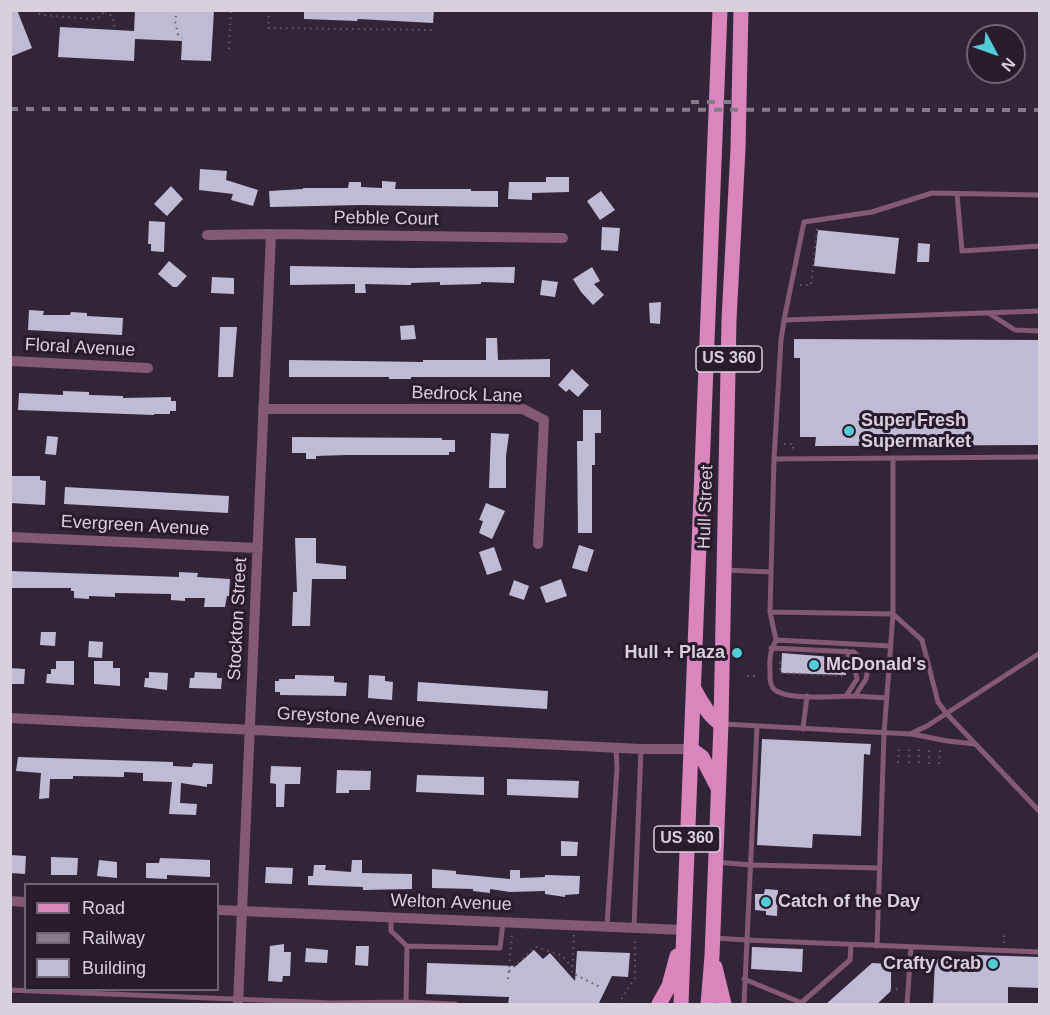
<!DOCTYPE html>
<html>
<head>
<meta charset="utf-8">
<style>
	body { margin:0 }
	#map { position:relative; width:1050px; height:1015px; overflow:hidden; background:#322537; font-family:Arial,sans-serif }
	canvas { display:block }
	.frame { position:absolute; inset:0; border:12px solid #d8d0db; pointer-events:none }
	.legend { position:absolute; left:24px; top:883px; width:195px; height:108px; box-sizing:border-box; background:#281c2c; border:2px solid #6e6472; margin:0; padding:8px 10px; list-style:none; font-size:18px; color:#d8d0db }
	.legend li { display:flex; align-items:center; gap:12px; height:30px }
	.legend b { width:30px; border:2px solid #6e6472 }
	.north { position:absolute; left:966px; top:24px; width:60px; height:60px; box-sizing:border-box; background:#281c2c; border:2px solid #6e6472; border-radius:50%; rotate:131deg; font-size:16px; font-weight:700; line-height:24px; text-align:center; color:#d8d0db }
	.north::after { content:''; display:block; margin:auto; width:21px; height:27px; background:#52ccd6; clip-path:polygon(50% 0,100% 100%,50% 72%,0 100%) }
</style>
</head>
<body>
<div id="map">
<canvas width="1050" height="1015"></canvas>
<div class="frame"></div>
<ul class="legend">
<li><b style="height:8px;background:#da85bd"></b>Road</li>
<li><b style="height:8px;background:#857b89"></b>Railway</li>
<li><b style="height:16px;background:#c0bbd5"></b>Building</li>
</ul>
<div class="north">N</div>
</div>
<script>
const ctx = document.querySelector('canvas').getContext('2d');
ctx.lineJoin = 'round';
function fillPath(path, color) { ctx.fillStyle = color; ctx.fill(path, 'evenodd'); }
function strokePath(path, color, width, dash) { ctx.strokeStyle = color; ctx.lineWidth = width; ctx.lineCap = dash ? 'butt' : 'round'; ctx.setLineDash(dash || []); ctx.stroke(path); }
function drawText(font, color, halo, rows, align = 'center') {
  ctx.font = font + ' Arial,sans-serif'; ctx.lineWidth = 6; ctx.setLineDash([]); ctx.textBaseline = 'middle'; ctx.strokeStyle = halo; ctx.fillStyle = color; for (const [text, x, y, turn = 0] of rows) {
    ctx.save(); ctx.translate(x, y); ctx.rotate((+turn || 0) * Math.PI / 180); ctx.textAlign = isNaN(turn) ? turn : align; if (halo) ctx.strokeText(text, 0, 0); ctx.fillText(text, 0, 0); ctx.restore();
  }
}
fillPath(new Path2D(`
	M10,10H17L32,48L10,57Z
	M135,10H214L211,61L181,60L182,41L135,39L134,61L58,57L60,27L134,31Z
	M304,10H434L433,23L358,19L357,21L304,19Z
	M200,169L227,171L226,180L258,190L253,206L231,200L233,194L199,190Z
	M546,177H569V192L532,193V200L508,199L509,182H546Z
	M382,181L396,182L395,189H471V191H498V207L361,205L270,207L269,191L303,189V188H348L349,182H361V187L382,188Z
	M171,186L183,199L167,216L154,204Z
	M601,191L615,210L600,220L587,201Z
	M149,221L165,222L164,252L151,251V244H148Z
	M602,227L620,228L618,251L601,250Z
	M818,230L899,238L895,274L814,266Z
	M918,243L930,244L929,262H917Z
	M169,261L187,276L177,287H173L158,274Z
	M290,266L411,268L515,267L514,283L481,282V284L440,285V282L411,283V285L365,284L366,293H355V284L290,285Z
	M592,267L600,281L594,284L604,295L593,305L581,292L573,279Z
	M212,277L234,278V294L211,293Z
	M542,280L558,282L555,297L540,295Z
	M661,302L660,324L650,323L649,303Z
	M29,310L44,311L43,315H70L71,312L87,313V316L123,318L122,335L28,330Z
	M414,325L416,339L401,340L400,326Z
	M220,327H237L233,377H218Z
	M486,338H497L498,360L550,359V377H411V379H389V377H289V360L423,362V360H486Z
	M794,339L1040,340V445L815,446L816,437H800V358H794Z
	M572,369L589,385L578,397L569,389L566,392L558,385Z
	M63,391L89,392V395L123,396V398L171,397V401H176V411H170V414H154V415L18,410L19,393L63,395Z
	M583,410H601V433H595V465H592V533H578L577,441H583Z
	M491,433L509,434L506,456V488H489Z
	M47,436L58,437L56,455L45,454Z
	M292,437L442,438V440H455V452H449V455H346L316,456V459H306V453H292Z
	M10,476H40V480L46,481L45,505L10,503Z
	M65,487L229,496L228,513L64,504Z
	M486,503L505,511L492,539L479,533L483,521L479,520Z
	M295,538H316V563L346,566V579H312L310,626H292L293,592H297Z
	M579,545L594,550L587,572L572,568Z
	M494,547L502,570L487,575L479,552Z
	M10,571L179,577V572L198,573L197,577L230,579L229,596H227L225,607H204L205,598H185V601L171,600V594L115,593V597L89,596V599L74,598V591H71V588H10Z
	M561,579L567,596L546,603L540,587Z
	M514,580L529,586L524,600L509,595Z
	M41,632H56L55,646L40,645Z
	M89,641L103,642L102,658L88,657Z
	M782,653L844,658L846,661V675L781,673Z
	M56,661H74V685L46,683L47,674H51V669H56Z
	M94,661H113V668H120V686L94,684Z
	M10,668L25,669L24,684H10Z
	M149,672L168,673L167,690L144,687L145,678H149Z
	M195,672L217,673V678H222L221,689L189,688L190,678H194Z
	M295,675L334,676V682L347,683L346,696L280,695V692H275V681H279V679H295Z
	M369,675L385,676V681L393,682L392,700L368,698Z
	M418,682L548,691L547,709L417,701Z
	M762,739L871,744L870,755L864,754L861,836L813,834L812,848L757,845Z
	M18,757L173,762V766L192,767L193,763L213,764L212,784H207V787L181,783L180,803L197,804L196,815L169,814L172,782L143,781V773L124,772V777L73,776V779H50L49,798L39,799L41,773L16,771Z
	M271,766L301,767L300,784H285L284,807H276V784L270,783Z
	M337,770L371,771L370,790H349V793H336Z
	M417,775L484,777V795L416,792Z
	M507,779L579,781L578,798L507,795Z
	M561,841L578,842L577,856H561Z
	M10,855L26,856L25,874L10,873Z
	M51,857L78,858L77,875H51Z
	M160,858L210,860V877L167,875V879L146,878V863H159Z
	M99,860L117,862V878L97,876Z
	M352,860H362V873L412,874V889L363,890V887L308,885V876H313L314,865H326L325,870L351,872Z
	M266,867L293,868L292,884L265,883Z
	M432,869L456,871V874L510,879V870H520V878L545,877V875L580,876L579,894L565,895V897L545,894V891L510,892L490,889V893L473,891V889L432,888Z
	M765,889L778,890L777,916L766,915V911L755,910V894H764Z
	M284,944V952H291L290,976H283L282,982L268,981L270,946Z
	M356,946H369L368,966L355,965Z
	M752,947L803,949L802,972L751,969Z
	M306,948L328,950L327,963L305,962Z
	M534,950L543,959L550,953L575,981L577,951L630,953L628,977L612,976L598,1005H508L509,997L426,994L427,963L516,966Z
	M977,955L1040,957V988L1008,987V1005H933L935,959L977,961Z
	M872,963L891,964V991L876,1005H825Z`), '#c0bbd5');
strokePath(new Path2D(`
	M34,10L41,15L92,19L100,17L105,10
	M177,10L175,21L178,35L182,38
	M269,10L268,28L433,30
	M105,11L113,17L115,30
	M229,49L231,10
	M800,285H811L817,230L815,229
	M784,444H793V450
	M780,662V673L847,676
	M747,676H755
	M898,763L899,746
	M909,763V746
	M919,763V747
	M929,764V747
	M939,764L940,747
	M574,935L572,973L602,988
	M1004,943V931
	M509,971L536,947L561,955L572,967
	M508,979L512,934
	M890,990L899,989
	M618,1004L635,978V938`), '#685c6c', 2, [1.5, 4.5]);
strokePath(new Path2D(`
	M957,194L962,251L1040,246
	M1040,311L784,320L781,340L774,459L770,612L893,614L922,640L938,702L946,713L1040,812
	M990,314L1015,330L1040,331
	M784,320L804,222L872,212L932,193L1040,195
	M774,459L1040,457
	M725,570L771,572
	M770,612L776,640
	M771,648L854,652L866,663L868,668L866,679L855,696C836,696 790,701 775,690C770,686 770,679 770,672C769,662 770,650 776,640L891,646
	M846,696L857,679L854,665L846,651
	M855,696L887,698
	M723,724L910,734L927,726L1040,653
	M803,729L807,696
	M912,734L947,741L975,744
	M716,862L751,865L879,868
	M391,917V931L407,946L500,948L503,922
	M607,926L617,768L616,747
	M634,927L641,749
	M715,938L746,940L1040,952
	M407,946L406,1002L455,1004
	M877,946L884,734L893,614V458
	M744,979L802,1003
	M10,990L332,1003L406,1002
	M744,1004L757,727
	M800,1004L850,960L851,945
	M907,1004L911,948`), '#835974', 5);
strokePath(new Path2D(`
	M207,235L271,234L563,238
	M10,361L148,368
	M263,409H523L544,420L538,544
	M10,537L258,548
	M10,718L641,749H691
	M10,901L26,902
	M218,910L684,930
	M238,1004L271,234`), '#835974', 10);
strokePath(new Path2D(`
	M694,689C702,703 708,715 721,724
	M691,749L702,757L718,788
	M715,967L724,1004
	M659,1004L669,986L677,956
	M681,1004L720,10
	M708,1004L712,956L721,724L729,320L738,149L741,10`), '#da85bd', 15);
strokePath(new Path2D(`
	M691,102H739
	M10,109L1040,110`), '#857b89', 4, [8, 8]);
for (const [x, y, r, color] of [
	[849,431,6,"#52ccd6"],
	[737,653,6,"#52ccd6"],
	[814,665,6,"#52ccd6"],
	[766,902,6,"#52ccd6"],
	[993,964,6,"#52ccd6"]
]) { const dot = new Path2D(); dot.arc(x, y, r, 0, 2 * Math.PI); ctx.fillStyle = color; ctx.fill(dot); strokePath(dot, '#281c2c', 2); }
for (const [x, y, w] of [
	[729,359,66],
	[687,839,66]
]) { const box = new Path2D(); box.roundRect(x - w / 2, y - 13, w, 26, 4.5); ctx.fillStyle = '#281c2c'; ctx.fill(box); strokePath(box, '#d8d0db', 1.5); }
drawText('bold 16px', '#d8d0db', null, [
	["US 360",729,359],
	["US 360",687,839]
]);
drawText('18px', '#d8d0db', '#281c2c', [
	["Pebble Court",386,219,1],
	["Floral Avenue",80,348,3],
	["Bedrock Lane",467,395,2],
	["Hull Street",706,507,-88],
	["Evergreen Avenue",135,526,3],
	["Stockton Street",238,619,-87],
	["Greystone Avenue",351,718,3],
	["Welton Avenue",451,903,2]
]);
drawText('bold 18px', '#d8d0db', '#281c2c', [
	["Super Fresh",861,421],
	["Supermarket",861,442],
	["Hull + Plaza",725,653,"right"],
	["McDonald's",826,665],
	["Catch of the Day",778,902],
	["Crafty Crab",981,964,"right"]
], 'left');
</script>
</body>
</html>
